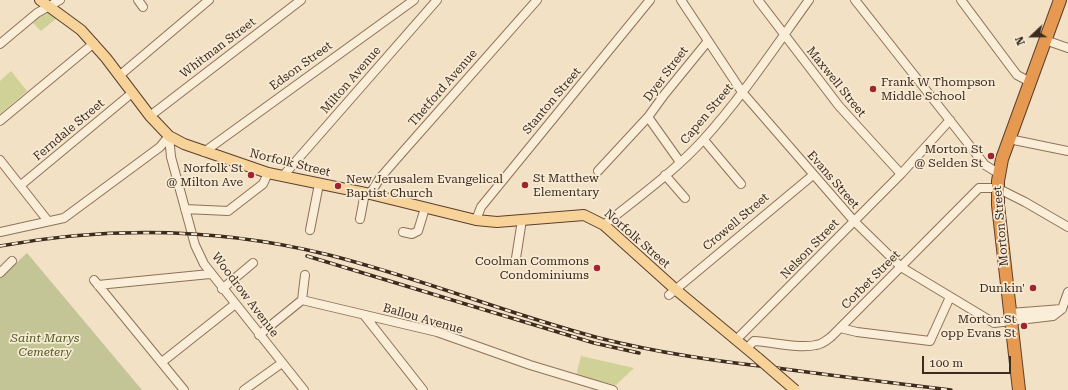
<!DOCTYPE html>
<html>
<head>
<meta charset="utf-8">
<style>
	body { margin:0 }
	#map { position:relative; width:1068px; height:390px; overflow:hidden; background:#f2e1c4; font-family:"Roboto Serif",serif }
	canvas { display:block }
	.north { position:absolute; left:1012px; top:16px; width:40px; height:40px; -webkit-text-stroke:3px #f8ebd5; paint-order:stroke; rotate:248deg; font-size:11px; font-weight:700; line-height:16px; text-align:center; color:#3d2b1e }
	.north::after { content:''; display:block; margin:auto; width:14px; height:18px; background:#3d2b1e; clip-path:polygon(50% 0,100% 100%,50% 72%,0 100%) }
	.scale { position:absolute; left:922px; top:356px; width:89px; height:18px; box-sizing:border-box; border:2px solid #3d2b1e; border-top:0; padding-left:5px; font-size:12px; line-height:14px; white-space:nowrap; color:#3d2b1e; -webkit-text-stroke:3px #f8ebd5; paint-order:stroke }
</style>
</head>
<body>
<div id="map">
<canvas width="1068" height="390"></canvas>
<div class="north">N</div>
<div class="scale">100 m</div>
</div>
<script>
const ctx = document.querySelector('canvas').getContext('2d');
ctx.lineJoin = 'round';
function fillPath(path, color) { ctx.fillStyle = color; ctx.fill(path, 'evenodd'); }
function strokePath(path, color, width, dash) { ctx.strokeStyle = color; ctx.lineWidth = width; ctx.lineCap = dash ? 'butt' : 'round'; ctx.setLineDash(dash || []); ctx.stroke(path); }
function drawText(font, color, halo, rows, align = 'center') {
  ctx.font = font + ' "Roboto Serif",serif'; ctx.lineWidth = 3.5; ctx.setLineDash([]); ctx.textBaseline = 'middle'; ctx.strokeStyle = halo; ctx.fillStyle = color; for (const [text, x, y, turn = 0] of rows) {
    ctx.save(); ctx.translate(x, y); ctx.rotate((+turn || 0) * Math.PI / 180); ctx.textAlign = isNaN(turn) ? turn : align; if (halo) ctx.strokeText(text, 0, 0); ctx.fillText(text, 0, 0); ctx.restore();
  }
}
fillPath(new Path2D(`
	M47,11L57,18L41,31L32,22Z
	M11,71L27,91L0,114V81Z
	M581,356L634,368L616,385L576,376Z`), '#cfd197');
fillPath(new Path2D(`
	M27,253L142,390H0V278Z`), '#c3c597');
const minor = new Path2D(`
	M138,0L143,7
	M681,0L742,92L854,221L901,267L994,323L1053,316L1062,309L1068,292
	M758,0L839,106L901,174
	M855,0L985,165L998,173
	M961,0L1017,75L1030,82
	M1045,40L1068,48
	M0,44L37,13L60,0
	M119,76L209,0
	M150,116L301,0
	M0,121L94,43
	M169,136L171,157L195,245L204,264L304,390
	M1009,139L1068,151
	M704,140L741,184
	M204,152L414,0
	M0,160L48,221
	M680,162L648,117L664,95L708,41
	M598,171L648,117
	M665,175L685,198
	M283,176L437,0
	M21,185L132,93
	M370,194L380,178L400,155L537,0
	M185,209L228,211L263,184L268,173
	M360,219L365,193
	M476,220L481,207L650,0
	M604,225C637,198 674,172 703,140C742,97 775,47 809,0
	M310,230L319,184
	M0,232L64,218L160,147L169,136
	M403,232L412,234L418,231L425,208
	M516,258L522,220
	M0,273L12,261
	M94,280L184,390
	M98,285L210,274
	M222,289L253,263
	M669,295L813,175
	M302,300L305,275
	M1010,313L1062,309
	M364,315L423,390
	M840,328L857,332L930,341L950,297
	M259,335L302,300L437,332L530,365L613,390
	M736,340L901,174L950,120
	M746,349L754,341C773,342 799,349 816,345C823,344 827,340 832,336L979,188H997L1025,202L1068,227
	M162,362L234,305
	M244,390L282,363`);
const major = new Path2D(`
	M40,0L81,30L106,58L150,116L169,136L184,144L268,173L370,194L476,220L497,222L584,215L604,225L675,289L758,358`);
const highway = new Path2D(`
	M1019,390L998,205V181L1002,159L1060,0`);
strokePath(minor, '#8e7159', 10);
strokePath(major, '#5c3f2d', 12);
strokePath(highway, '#5c3f2d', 14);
strokePath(minor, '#fbeed9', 8);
strokePath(major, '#f7d39a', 10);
strokePath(highway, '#e69950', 12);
const rail = new Path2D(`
	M0,246C109,226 221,228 329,255C420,278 508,314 599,338C658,353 717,361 777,368C835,376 893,383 951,390
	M307,256L594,343L639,353`);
strokePath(rail, '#3d2b1e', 3.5);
strokePath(rail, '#f8ebd5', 2, [6]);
const majorBridge = new Path2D(`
	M758,358L795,390`);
strokePath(majorBridge, '#5c3f2d', 12, []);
strokePath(majorBridge, '#f7d39a', 10);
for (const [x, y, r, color] of [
	[873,89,4,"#a2242e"],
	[991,156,4,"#a2242e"],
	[251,175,4,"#a2242e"],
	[525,185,4,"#a2242e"],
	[338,186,4,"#a2242e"],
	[597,268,4,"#a2242e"],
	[1033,288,4,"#a2242e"],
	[1024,326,4,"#a2242e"]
]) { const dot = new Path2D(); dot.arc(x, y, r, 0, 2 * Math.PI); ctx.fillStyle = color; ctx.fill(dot); strokePath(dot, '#f8ebd5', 1.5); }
drawText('12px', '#3d2b1e', '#f8ebd5', [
	["Whitman Street",218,48,-37],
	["Edson Street",301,66,-36],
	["Dyer Street",666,74,-53],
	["Milton Avenue",351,80,-49],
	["Maxwell Street",836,82,51],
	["Thetford Avenue",443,88,-49],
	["Stanton Street",552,101,-50],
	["Capen Street",707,114,-50],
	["Ferndale Street",69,130,-40],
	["Norfolk Street",290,163,14],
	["Evans Street",833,180,49],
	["Crowell Street",736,222,-40],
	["Morton Street",1001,226,-95],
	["Norfolk Street",637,239,41],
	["Nelson Street",810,249,-46],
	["Corbet Street",871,280,-45],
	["Woodrow Avenue",245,295,53],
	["Ballou Avenue",423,319,16]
]);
drawText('12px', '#3d2b1e', '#f8ebd5', [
	["Frank W Thompson",881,82,"left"],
	["Middle School",881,96,"left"],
	["Morton St",983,149],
	["@ Selden St",983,163],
	["Norfolk St",243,168],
	["@ Milton Ave",243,182],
	["St Matthew",533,178,"left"],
	["Elementary",533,192,"left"],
	["New Jerusalem Evangelical",346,179,"left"],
	["Baptist Church",346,193,"left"],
	["Coolman Commons",589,261],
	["Condominiums",589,275],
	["Dunkin'",1025,288],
	["Morton St",1016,319],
	["opp Evans St",1016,333]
], 'right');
drawText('italic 12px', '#515b23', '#f8ebd5', [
	["Saint Marys",45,338],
	["Cemetery",45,352]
]);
</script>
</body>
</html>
